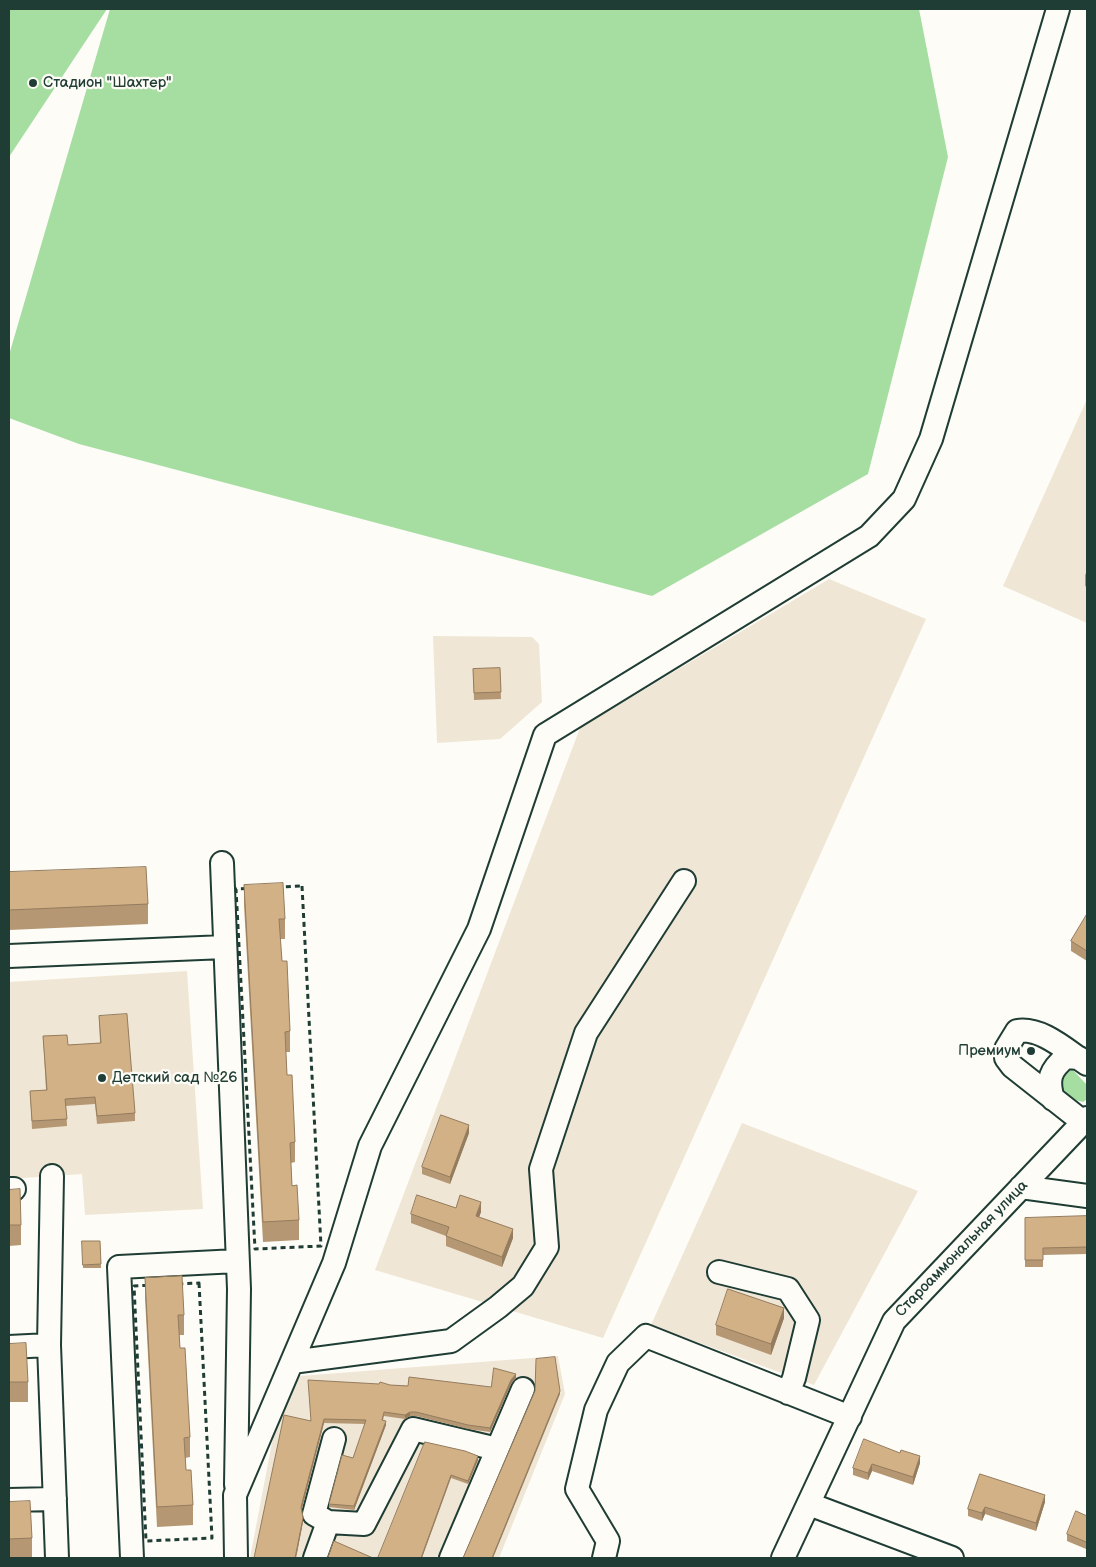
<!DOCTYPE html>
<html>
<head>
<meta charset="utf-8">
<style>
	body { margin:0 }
	#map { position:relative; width:1096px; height:1567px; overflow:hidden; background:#fdfcf7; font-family:"Balsamiq Sans",sans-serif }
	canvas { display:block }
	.frame { position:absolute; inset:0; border:10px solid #1f3d34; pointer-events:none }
</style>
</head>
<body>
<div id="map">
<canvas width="1096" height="1567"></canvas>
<div class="frame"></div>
</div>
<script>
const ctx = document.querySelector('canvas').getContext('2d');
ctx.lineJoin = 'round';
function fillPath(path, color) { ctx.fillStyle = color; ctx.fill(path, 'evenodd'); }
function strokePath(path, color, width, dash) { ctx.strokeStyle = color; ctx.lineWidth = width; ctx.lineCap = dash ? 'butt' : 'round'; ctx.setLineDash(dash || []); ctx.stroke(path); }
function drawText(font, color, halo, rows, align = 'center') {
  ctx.font = font + ' "Balsamiq Sans",sans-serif'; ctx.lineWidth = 4.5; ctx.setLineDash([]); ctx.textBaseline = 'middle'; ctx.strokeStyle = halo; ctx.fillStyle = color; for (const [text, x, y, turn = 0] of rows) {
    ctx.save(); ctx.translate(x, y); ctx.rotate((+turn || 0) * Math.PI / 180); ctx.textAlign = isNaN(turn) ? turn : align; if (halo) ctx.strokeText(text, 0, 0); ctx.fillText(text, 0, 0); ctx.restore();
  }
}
fillPath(new Path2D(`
	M1087,399V623L1003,586Z
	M829,579L926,619L603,1338L375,1270L580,728Z
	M433,636L532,637L539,644L542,702L500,739L437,743Z
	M187,971L203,1209L85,1215L82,1174L9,1179V982Z
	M742,1123L918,1191L814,1385L651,1325Z
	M558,1356L565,1394L499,1558H250L277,1416L300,1376Z`), '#f0e6d5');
fillPath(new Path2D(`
	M9,9H107L9,157Z
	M110,9H919L948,157L868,474L652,596L79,444L9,418V355Z
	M1065,1070H1073L1087,1085L1086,1100L1083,1102C1068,1099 1054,1085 1065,1070Z`), '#a6dea2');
const minor = new Path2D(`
	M222,863L239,1289L236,1485
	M9,956L225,947
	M1053,1099C1047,1079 1050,1070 1066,1057L1079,1058
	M1083,1122L1012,1066L1006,1058V1049L1017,1031C1042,1027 1067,1051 1087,1064
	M52,1176L49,1345L57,1558
	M1021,1187L1087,1196
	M9,1189H14
	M719,1272L788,1289L808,1320L794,1378L788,1393
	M9,1347L49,1345
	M292,1362L451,1341L498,1307L523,1286L547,1247L541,1169L586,1033L684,881
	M9,1500L55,1499
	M809,1504L952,1558
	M328,1522L314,1514L334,1439
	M132,1558L119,1267L237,1261
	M236,1558L235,1495L334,1263L370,1146L479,929L545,735L869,536L904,499L931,439L1058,9
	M315,1558L328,1522L364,1524L413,1429L497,1449
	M451,1558L523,1389
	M604,1558L608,1541L577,1489L596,1410L618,1363L646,1336L850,1417
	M783,1558L894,1321L1087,1118`);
strokePath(minor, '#1f3d34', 26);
strokePath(new Path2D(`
	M302,886L321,1246L255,1249L236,889Z
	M199,1283L212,1538L146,1541L134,1286Z`), '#1f3d34', 3, [5, 4]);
strokePath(minor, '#fdfcf7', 22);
fillPath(new Path2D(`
	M1087,571V587L1085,586V575Z
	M500,668L501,699L474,700L473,669Z
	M9,872L148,904V924L9,930Z
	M244,885L285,919V939H280L282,961L290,1031V1052H286L287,1075L295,1142V1162L291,1163L292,1186L299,1220V1240L263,1242L244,905Z
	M1087,914V961L1071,951V941Z
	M99,1016L135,1113V1121L97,1124L95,1104L66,1106L67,1126L32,1129L30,1091L46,1090L43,1036L68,1045L100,1043Z
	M469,1133L450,1184L422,1174V1167Z
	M9,1190L21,1225V1245L9,1246Z
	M456,1208L481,1212L479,1217L513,1238L502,1267L446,1246V1236L411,1223V1214Z
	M1087,1216V1254L1043,1255V1267H1025V1218Z
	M82,1241H100L101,1268H83Z
	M145,1278L184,1315V1335H179L180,1348L190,1437V1457L185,1458L186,1470L193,1505V1525L157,1527L145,1298Z
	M784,1318L771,1355L716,1335V1325Z
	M9,1344L28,1382V1402H9Z
	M516,1378L511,1384L490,1432L468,1429L416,1416H410L405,1419L384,1416L383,1420L386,1425L354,1510L329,1507V1504L353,1458L365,1424L324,1423L302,1509L303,1522L296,1558L311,1421L390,1385L408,1386L491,1387Z
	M425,1442L478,1460L468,1484L451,1478Z
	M900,1453L920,1463L913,1485L872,1471L868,1480L853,1475V1468Z
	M980,1474L1045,1502L1036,1531L985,1514L982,1521L968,1516V1509Z
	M9,1502L32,1538V1558H9Z
	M1087,1516L1086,1549L1067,1541V1534Z`), '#b59873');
fillPath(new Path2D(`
	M469,1125V1133L450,1184V1177Z
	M481,1202V1212L476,1225V1216Z
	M513,1229V1238L502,1267V1257Z
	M784,1308V1318L771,1355V1344Z
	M516,1374V1378L511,1384L490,1432V1428L511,1380Z
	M560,1391V1394L493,1558H492Z
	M410,1412V1416L405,1419V1415Z
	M324,1419V1423L301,1511V1507Z
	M386,1421V1425L354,1510V1506Z
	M478,1456V1460L468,1484V1481Z
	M920,1456V1463L913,1485V1477Z
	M872,1464V1471L868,1480V1473Z
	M451,1475V1478L422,1558H421Z
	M1045,1495V1502L1036,1531V1523Z
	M985,1507V1514L982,1521V1513Z
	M303,1518V1522L296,1558H295Z`), '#947c5e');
const building = new Path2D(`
	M500,668L501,692L474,693L473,669Z
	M146,867L148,904L9,910V872Z
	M283,883L285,919H279L282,961H287L290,1031L285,1032L287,1075H292L295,1142L290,1143L292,1186L297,1185L299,1220L263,1222L244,885Z
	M1087,914V951L1071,941Z
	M127,1014L135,1113L97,1116L95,1097L65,1099L67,1119L32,1121L30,1091L47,1090L43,1036L67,1035L68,1045L101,1043L99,1016Z
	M441,1115L469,1125L450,1177L422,1167Z
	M20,1189L21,1225H9V1190Z
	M417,1195L456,1208L460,1195L481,1202L476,1216L513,1229L502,1257L446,1236L449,1227L411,1214Z
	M1087,1216V1247L1043,1248V1260H1025V1218Z
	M82,1241H100L101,1264L83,1265Z
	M182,1276L184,1315H178L180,1348H185L190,1437L184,1438L186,1470H191L193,1505L157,1507L145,1278Z
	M728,1289L784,1308L771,1344L716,1325Z
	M26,1343L28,1382H9V1344Z
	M555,1357L560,1391L492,1558H463L535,1391L536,1359Z
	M494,1368L516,1374L511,1380L490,1428L468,1425L416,1412H410L405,1415L384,1412L382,1420L386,1421L354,1506L329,1504L342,1455L353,1458L366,1420L324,1419L301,1507L303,1518L295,1558H254L284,1415L311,1421L308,1380L379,1384L380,1382L390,1385L408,1386L409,1377L491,1387Z
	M864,1439L900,1453L901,1450L920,1456L913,1477L872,1464L868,1473L853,1468Z
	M425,1442L465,1451L478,1456L468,1481L451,1475L421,1558H378Z
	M980,1474L1045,1495L1036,1523L985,1507L982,1513L968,1509Z
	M30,1501L32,1538L9,1539V1502Z
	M1076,1511L1087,1516V1540L1086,1542L1067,1534Z
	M334,1541L373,1558H328Z`);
fillPath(building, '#d3b186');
strokePath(building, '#947c5e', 1);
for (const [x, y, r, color] of [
	[33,83,5,"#1f3d34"],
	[1031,1051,5,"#1f3d34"],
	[102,1078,5,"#1f3d34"]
]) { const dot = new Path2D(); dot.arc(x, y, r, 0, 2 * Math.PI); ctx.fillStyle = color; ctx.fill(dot); strokePath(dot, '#fdfcf7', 2); }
drawText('15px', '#1f3d34', '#fdfcf7', [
	["Стадион \"Шахтер\"",43,83],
	["Премиум",1021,1051,"right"],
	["Детский сад №26",112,1078]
], 'left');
drawText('15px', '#1f3d34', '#fdfcf7', [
	["Староаммональная улица",962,1249,-46]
]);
</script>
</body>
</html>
